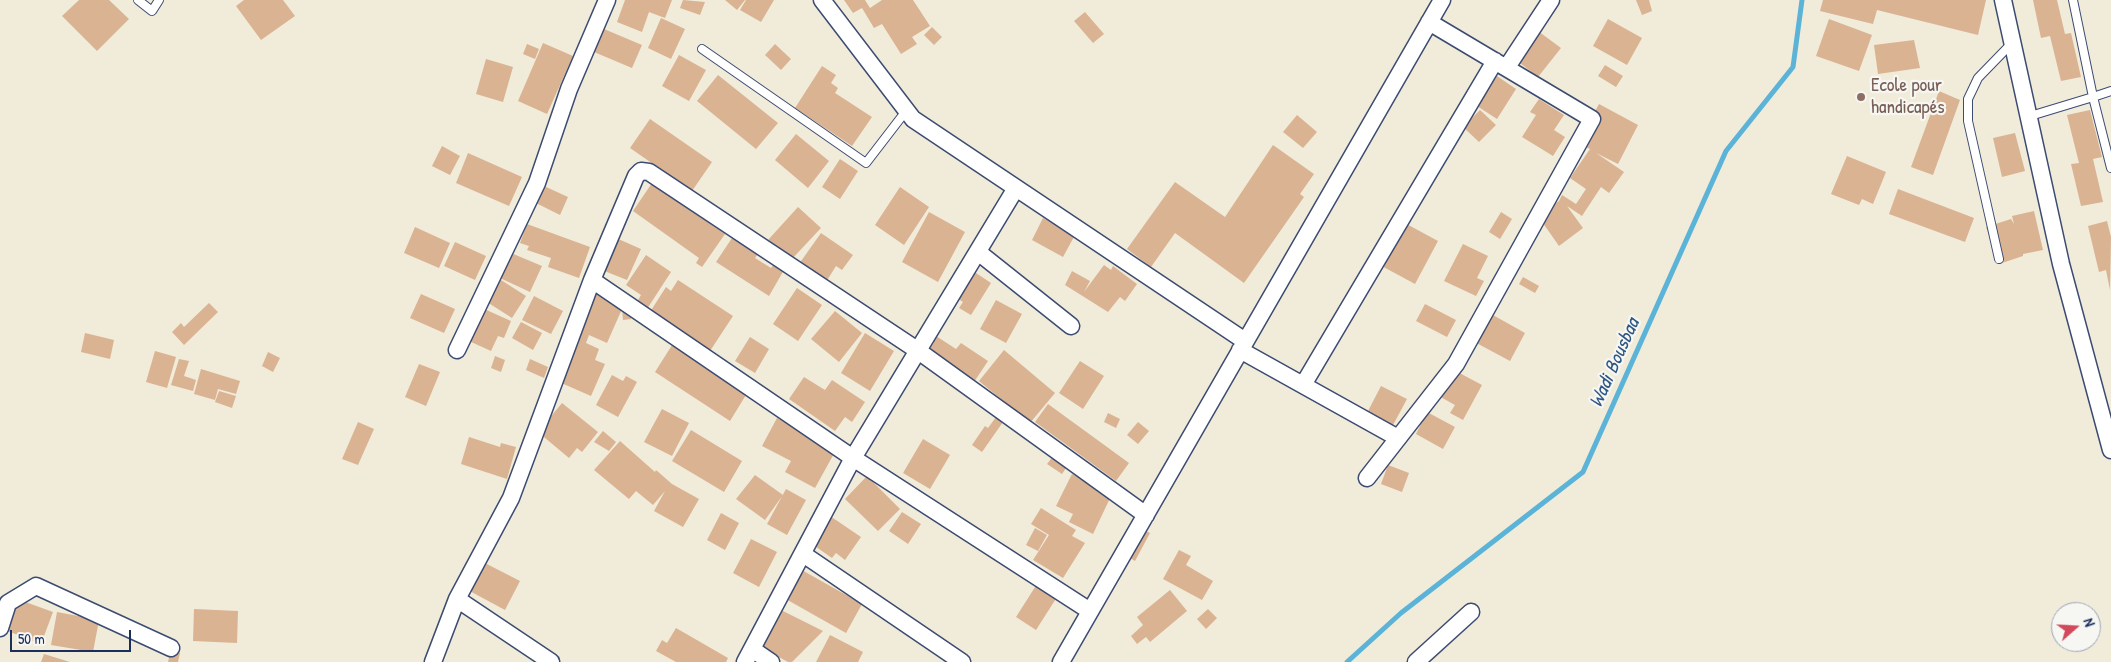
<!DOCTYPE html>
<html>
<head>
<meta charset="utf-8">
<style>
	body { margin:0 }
	#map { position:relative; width:2111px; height:662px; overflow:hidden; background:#f1ebda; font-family:"Patrick Hand",sans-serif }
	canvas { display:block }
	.north { position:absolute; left:2051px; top:602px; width:50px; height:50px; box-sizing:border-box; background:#f6f6f2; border:1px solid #9ea6b7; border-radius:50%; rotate:71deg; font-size:14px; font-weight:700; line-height:20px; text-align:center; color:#1b2f5e }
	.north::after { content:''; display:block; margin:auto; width:18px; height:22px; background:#d1495b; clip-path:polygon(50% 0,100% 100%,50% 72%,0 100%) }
	.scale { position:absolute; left:10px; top:630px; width:121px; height:22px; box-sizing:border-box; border:2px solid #1b2f5e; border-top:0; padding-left:6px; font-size:15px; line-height:18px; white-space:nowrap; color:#1b2f5e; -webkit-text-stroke:4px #f6f6f2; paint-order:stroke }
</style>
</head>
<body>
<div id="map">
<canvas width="2111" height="662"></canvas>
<div class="north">N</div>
<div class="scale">50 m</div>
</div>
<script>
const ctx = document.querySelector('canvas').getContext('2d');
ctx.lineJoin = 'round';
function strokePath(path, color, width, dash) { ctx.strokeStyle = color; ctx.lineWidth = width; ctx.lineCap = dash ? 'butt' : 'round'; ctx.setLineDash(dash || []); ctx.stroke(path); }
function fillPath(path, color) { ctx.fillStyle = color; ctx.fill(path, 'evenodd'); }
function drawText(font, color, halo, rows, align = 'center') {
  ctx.font = font + ' "Patrick Hand",sans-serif'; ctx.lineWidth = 4.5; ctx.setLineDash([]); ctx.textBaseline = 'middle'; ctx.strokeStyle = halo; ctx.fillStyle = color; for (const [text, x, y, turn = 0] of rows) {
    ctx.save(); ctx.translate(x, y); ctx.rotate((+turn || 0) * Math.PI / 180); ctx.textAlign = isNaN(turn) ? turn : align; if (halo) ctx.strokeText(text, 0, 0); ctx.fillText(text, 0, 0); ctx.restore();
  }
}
strokePath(new Path2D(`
	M1347,662L1401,613L1583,472L1726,151L1793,67L1802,0`), '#5bb4d8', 5);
fillPath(new Path2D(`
	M79,0H109L129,19L97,51L62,16Z
	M244,0H283L295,16L261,40L236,6Z
	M625,0H672L665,18L649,12L642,32L617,22Z
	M683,0L705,2L700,15L680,8Z
	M725,0H745L737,10Z
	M746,0H774L761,22L740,10Z
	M844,0H865L870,8L882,0H913L930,26L912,37L917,44L901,54L882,24L874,28L862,8L853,13Z
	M1636,0H1649L1652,11L1642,15Z
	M1823,0H1986L1978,35L1877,10L1873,24L1820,11Z
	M2033,0H2057L2065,34L2071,33L2081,77L2061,81L2050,36L2041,38Z
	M1085,12L1104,34L1093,43L1074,21Z
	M661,18L685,29L671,59L648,48Z
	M1608,19L1642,38L1627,65L1593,46Z
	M1829,19L1872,35L1859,71L1816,56Z
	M932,27L942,37L934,45L924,35Z
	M604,29L642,45L632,68L594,52Z
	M1538,31L1561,48L1538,77L1516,60Z
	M1914,40L1920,68L1878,74L1874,45Z
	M543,43L573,56L547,114L518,101Z
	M527,44L539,49L535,59L523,54Z
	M775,44L791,59L781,70L765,55Z
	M679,55L706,70L689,101L662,86Z
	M486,59L513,67L503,102L476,94Z
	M1605,65L1623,76L1616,87L1598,76Z
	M822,66L836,75L831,83L838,88L835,93L872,117L852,146L795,108Z
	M718,75L778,123L756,149L697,101Z
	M1497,76L1516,89L1497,119L1477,106Z
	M1939,91L1960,100L1933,175L1911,167Z
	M1539,99L1564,115L1554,130L1565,137L1553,156L1522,137L1536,115L1530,112Z
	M1599,104L1638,125L1618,164L1596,153L1624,172L1609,193L1601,187L1582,216L1567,206L1583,228L1559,246L1538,216L1559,201L1562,195L1576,204L1586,189L1570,178L1590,149L1578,143Z
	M1480,110L1496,125L1479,142L1463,127Z
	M2090,110L2102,157L2093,159L2103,202L2081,206L2071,164L2079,163L2067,115Z
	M1297,115L1317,132L1303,148L1283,132Z
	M650,119L712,162L692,191L630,148Z
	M2015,133L2025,171L2002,177L1993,138Z
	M796,134L829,161L808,188L775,160Z
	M1273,145L1314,174L1300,194L1304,197L1244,283L1175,233L1151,267L1127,249L1175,182L1225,217Z
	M442,146L460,156L450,175L432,166Z
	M468,153L522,177L509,206L456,183Z
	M1847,156L1886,172L1873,204L1862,199L1859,205L1831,194Z
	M840,159L858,171L840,199L822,187Z
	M652,183L725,234L702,267L696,263L699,258L633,211Z
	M544,186L568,197L560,215L536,203Z
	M900,187L929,207L904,245L875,225Z
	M1898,189L1974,218L1965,242L1889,214Z
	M798,207L821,228L791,260L768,240Z
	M2034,211L2043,250L2023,254V256L1999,264L1986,227L2011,219L2014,224L2012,216Z
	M929,212L965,232L938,282L902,262Z
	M1501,212L1512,219L1500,239L1489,232Z
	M1043,218L1075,235L1063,257L1032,240Z
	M1401,221L1438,241L1415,284L1378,264Z
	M2107,221L2111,237L2110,290L2106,270L2099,272L2088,226Z
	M527,224L590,247L579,278L548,267L551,258L527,250L529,246L520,243Z
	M415,227L450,243L439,268L404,253Z
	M821,233L853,255L842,270L836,266L826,282L799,264Z
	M616,238L641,249L627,280L602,270Z
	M732,238L758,254L755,258L771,268L774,264L784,270L769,296L716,262Z
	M455,242L486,256L475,280L444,266Z
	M1463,244L1488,256L1477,278L1484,281L1476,296L1444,281Z
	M511,253L542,266L530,292L500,278Z
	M646,255L671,272L647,309L637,302L641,295L626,285Z
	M1104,265L1111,270L1113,266L1137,284L1125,301L1120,297L1108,312L1065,285L1072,271L1090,281L1084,292Z
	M970,269L991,283L971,315L959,308L963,302L954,296Z
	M1523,277L1539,286L1535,293L1519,284Z
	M501,280L526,296L512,318L487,302Z
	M678,280L733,316L710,351L650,312L666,287L671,291Z
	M797,288L822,305L798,341L773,324Z
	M421,294L455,309L444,333L410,318Z
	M596,294L629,308L631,319L623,320L622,309L607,343L589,335L586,343L599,349L595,360L605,364L591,396L559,382Z
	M534,296L563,311L551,334L522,320Z
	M996,300L1022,314L1006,343L980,329Z
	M209,303L218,312L184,345L172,332L181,323L184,327Z
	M1425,304L1456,320L1447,337L1416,321Z
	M482,308L511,321L504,338L498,336L491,351L469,341Z
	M1484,310L1525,333L1510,361L1469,339Z
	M835,311L862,333L839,362L811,339Z
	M521,322L542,333L533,350L512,338Z
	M85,333L114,340L110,359L81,352Z
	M865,333L894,351L870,391L841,373Z
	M933,334L956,349L961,343L988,361L974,382L928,351L934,343L928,341Z
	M750,337L769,349L755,373L735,361Z
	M674,342L749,390L730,421L655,372Z
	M1004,350L1055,393L1030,423L979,381Z
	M155,351L176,357L167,388L146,382Z
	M268,352L280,358L273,372L262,366Z
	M495,356L505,360L501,372L491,368Z
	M179,359L189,361L184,376L196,380L193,391L171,385Z
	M530,359L548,367L544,378L526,370Z
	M1080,361L1104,376L1083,409L1059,393Z
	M419,364L440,372L426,406L405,397Z
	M201,369L240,381L236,394L218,389L215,400L194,394Z
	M1452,369L1482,385L1463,420L1450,413L1455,405L1437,395Z
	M612,375L623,381L626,376L637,382L618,417L596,405Z
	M804,377L825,390L832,380L865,402L852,422L845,417L835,431L789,399Z
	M1381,386L1407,399L1392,427L1367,413Z
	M219,391L236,396L232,408L215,402Z
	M562,403L598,432L582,452L577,448L569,458L538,432Z
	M1048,404L1129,463L1116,481L1035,422Z
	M662,409L689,423L672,456L644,442Z
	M1427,412L1455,427L1443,449L1416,434Z
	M1108,413L1120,419L1116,428L1104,422Z
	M996,417L1003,422L982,452L972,445L985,426L988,428Z
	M777,418L836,450L815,488L785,472L791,461L762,446Z
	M358,422L374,429L358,465L342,459Z
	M1138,422L1149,431L1138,444L1127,435Z
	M691,430L742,461L724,492L672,461Z
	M603,431L616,442L609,451L594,442Z
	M469,437L500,447L501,443L516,447L507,479L461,464Z
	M923,439L950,455L930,489L903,473Z
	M620,441L655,472L656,470L672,484L699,499L683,527L654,511L665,491L653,505L636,491L629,499L594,470Z
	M1054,455L1068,465L1062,474L1047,464Z
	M1388,465L1409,473L1402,492L1381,484Z
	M1072,474L1112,494L1093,534L1069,522L1073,514L1056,506Z
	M755,475L783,495L765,520L736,499Z
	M867,476L900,509L878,531L845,499Z
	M786,489L806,500L787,535L767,524Z
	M1041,508L1076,530L1072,536L1085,543L1063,578L1033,560L1049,535L1031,524Z
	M902,512L921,524L908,544L889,531Z
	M721,513L739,523L725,550L707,540Z
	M830,516L861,537L845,560L836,553L832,558L812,544Z
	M1134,525L1150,533L1135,561L1120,552Z
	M1035,528L1047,535L1038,551L1026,545Z
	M751,539L777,552L759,587L733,573Z
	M1179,550L1191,556L1186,565L1213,581L1202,600L1163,579Z
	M481,561L520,581L505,610L466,589Z
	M800,569L862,604L846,633L784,598Z
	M1037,584L1057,597L1036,630L1016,617Z
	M1170,590L1187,611L1150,642L1146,637L1137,644L1131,636L1143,625L1137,617Z
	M17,599L53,612L41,644L5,630Z
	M194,609L238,611L237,643L193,641Z
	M779,609L823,631L792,662H788L759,646Z
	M1208,609L1217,618L1206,629L1197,619Z
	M57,612L99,620L93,652L51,645Z
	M676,628L728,658L726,662H676L656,651L662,640L667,643Z
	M830,635L863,652L858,662H816Z
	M171,650L180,653L178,662H168Z
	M44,654L70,662H41Z`), '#dab392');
const service = new Path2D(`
	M138,0L152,11L159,0
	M2073,0L2093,97L2111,91
	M702,49L866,163L906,111
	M2027,117L2093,97L2111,168
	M1999,259L1968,121V99L1978,78L2012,43`);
const minor = new Path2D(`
	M822,0L913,119L1245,341
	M2003,0L2061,264L2111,450
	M1507,67L1551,0
	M978,252L1071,326
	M592,280L853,458L1090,611
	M457,350L537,183L569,89L607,0
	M1240,350L1398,438
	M1303,385L1495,61
	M1367,478L1456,364L1592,119L1429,22
	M803,554L962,662
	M457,599L551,662
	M0,628L8,603L36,586L171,648
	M752,649L771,662
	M433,662L457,599L511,498L592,280L636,176L641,171L649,172L917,350L1146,515
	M745,662L853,458L1016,188
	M1061,662L1442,0
	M1416,662L1471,612`);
strokePath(service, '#3b4b71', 10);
strokePath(minor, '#3b4b71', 19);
strokePath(service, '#fff', 8);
strokePath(minor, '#fff', 16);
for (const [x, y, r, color] of [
	[1861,97,5,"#8d6e63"]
]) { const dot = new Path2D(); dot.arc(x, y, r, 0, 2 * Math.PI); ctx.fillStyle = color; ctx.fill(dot); strokePath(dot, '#f6f6f2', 2); }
drawText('19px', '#785e54', '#f6f6f2', [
	["Ecole pour",1871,86],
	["handicapés",1871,108]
], 'left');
drawText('italic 20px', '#2e5783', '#f6f6f2', [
	["Wadi Bousbaa",1615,363,-66]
]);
</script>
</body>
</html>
